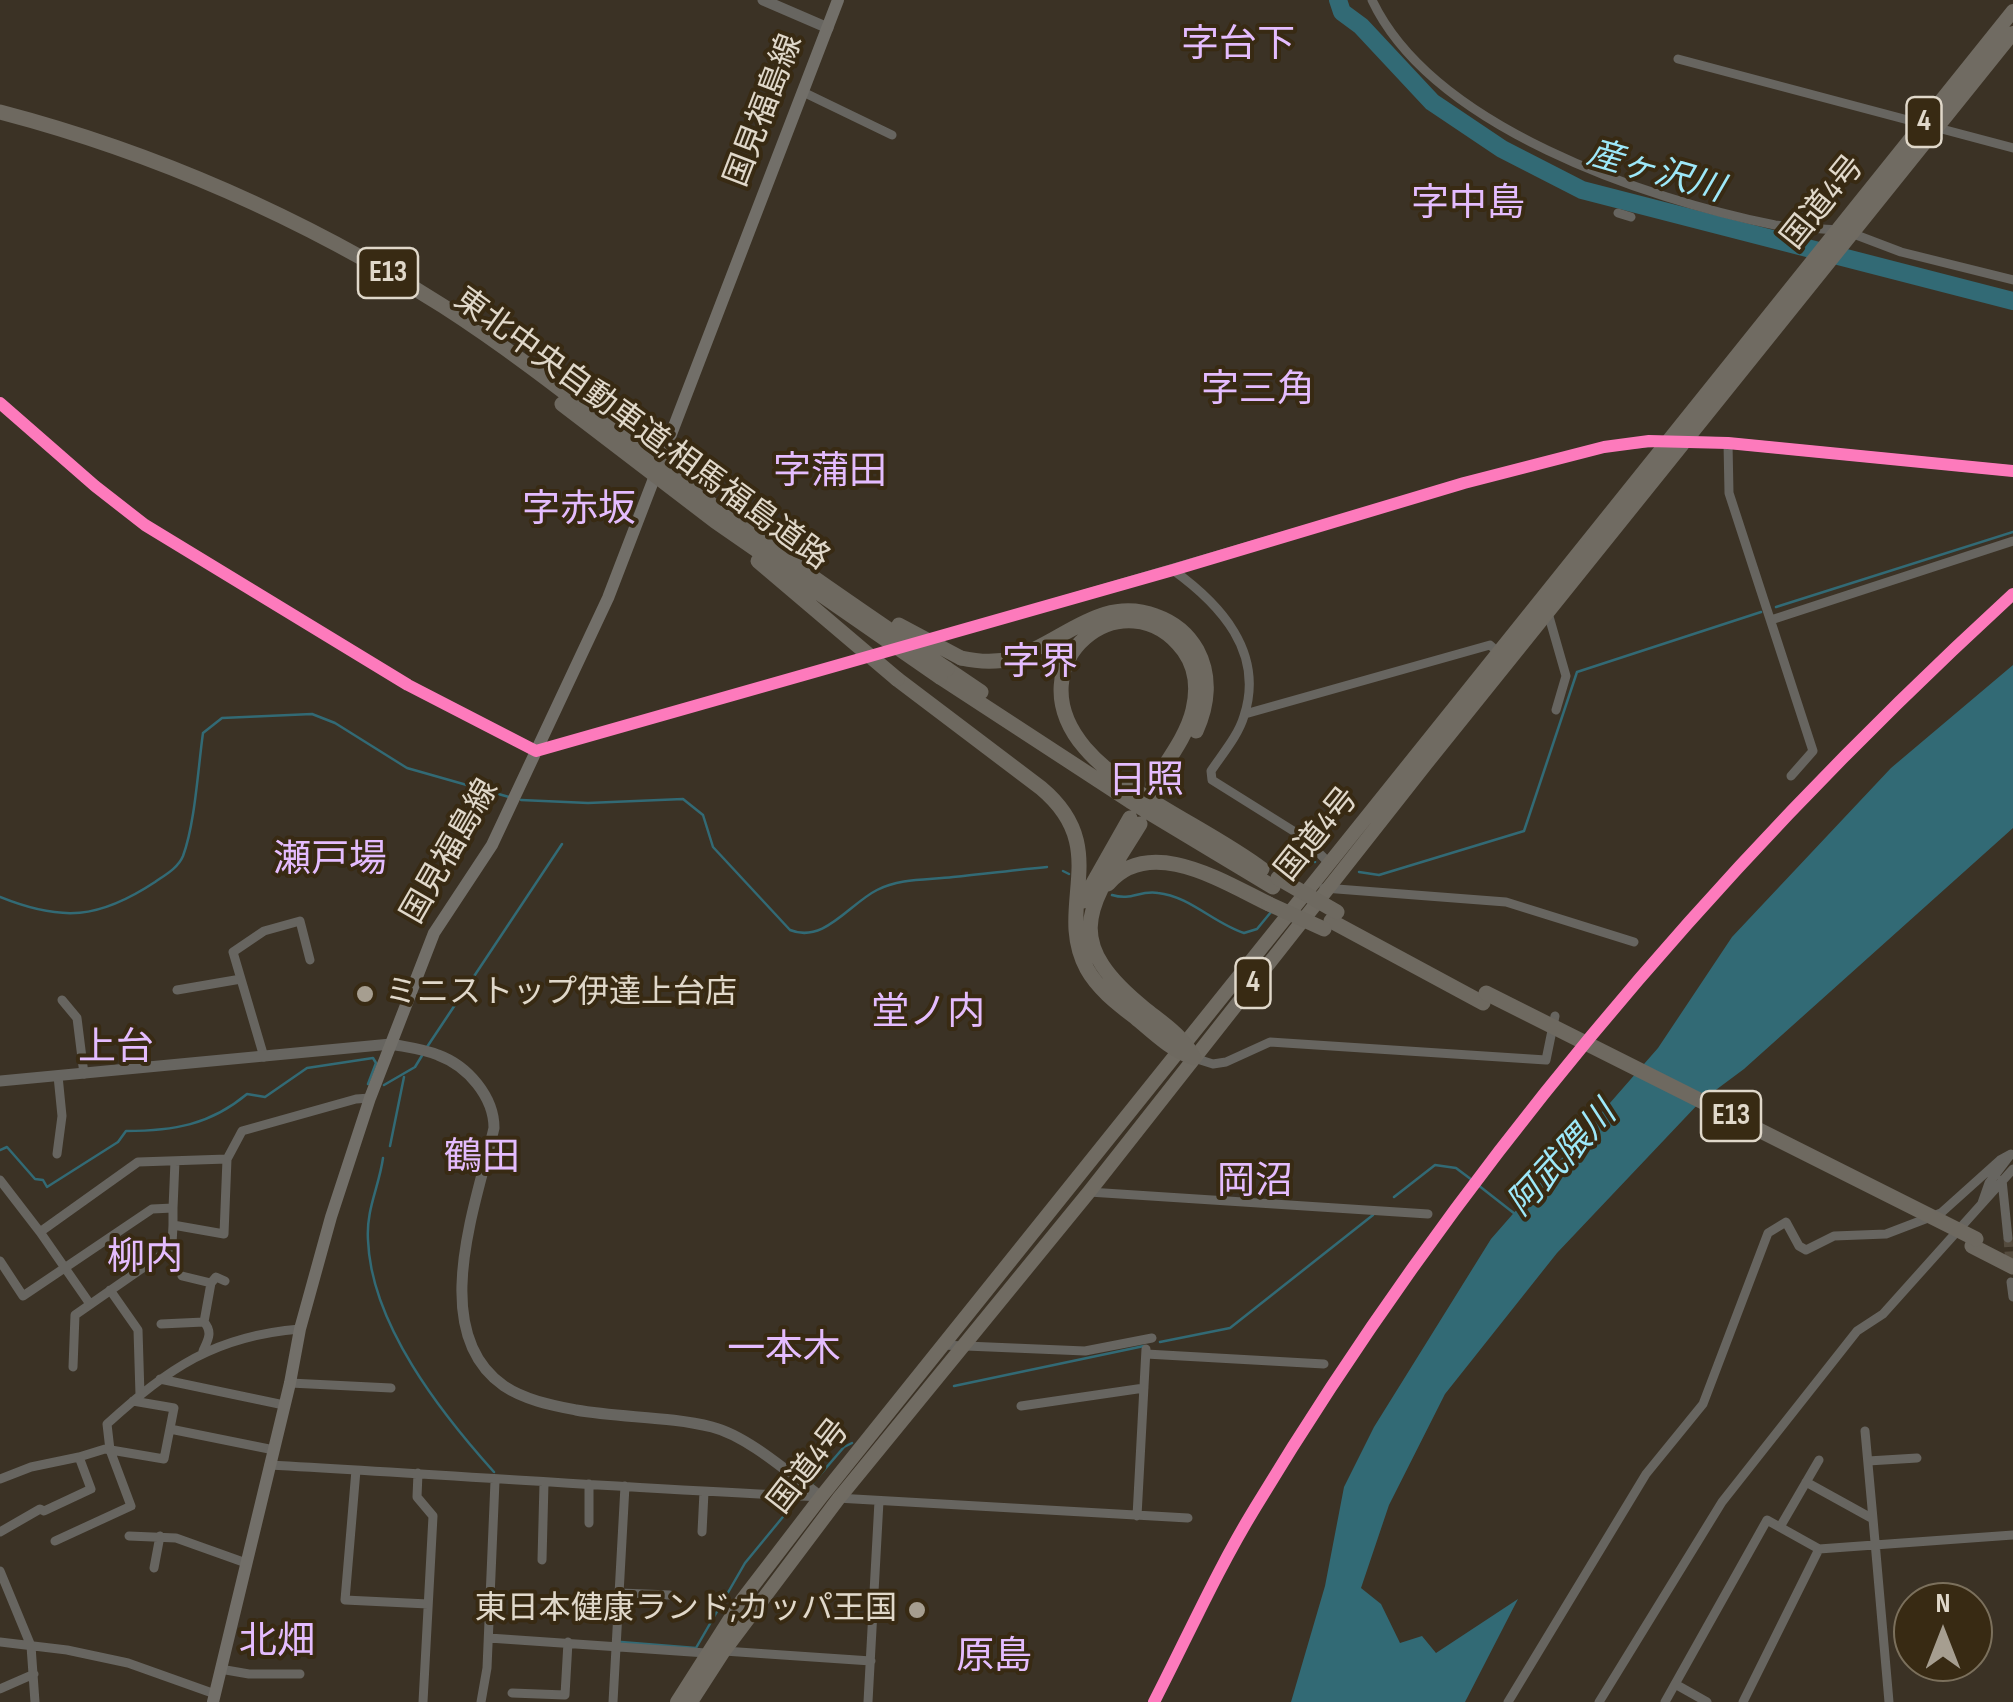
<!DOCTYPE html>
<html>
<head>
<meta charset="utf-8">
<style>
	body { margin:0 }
	#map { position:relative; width:2013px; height:1702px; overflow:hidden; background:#3b3225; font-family:"Sofia Sans Condensed",sans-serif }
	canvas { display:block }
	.north { position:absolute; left:1893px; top:1582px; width:100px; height:100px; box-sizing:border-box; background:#382a13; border:2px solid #7b705c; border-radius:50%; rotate:0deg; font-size:28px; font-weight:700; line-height:40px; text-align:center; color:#e0d8ca }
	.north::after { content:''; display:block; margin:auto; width:35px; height:45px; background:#a69e90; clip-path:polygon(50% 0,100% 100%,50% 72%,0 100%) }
</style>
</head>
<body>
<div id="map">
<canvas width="2013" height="1702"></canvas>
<div class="north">N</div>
</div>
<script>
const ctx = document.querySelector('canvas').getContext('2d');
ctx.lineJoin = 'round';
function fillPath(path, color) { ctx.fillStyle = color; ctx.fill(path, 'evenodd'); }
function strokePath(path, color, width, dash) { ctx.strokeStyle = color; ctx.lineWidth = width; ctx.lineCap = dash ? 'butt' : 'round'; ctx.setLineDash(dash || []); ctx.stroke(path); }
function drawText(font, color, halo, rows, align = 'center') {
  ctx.font = font + ' "Sofia Sans Condensed","Noto Sans JP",sans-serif'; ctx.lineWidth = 8; ctx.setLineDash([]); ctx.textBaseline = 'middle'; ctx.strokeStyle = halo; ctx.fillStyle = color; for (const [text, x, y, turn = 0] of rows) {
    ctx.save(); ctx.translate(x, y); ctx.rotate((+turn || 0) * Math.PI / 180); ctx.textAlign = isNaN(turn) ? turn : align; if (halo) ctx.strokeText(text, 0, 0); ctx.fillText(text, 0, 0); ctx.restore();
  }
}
fillPath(new Path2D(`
	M2013,665V828L1744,1069L1701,1101L1557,1253L1445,1394L1389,1505L1361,1588L1381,1604L1400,1643L1422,1636L1436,1653L1518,1599L1465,1702H1291L1325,1586L1344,1487L1374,1427L1491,1239L1658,1048L1732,937L1891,768Z`), '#326a75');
strokePath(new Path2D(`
	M1776,607L2013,532
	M521,800L588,803L683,799L703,815L713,847L790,930C824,944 849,904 877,890C900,878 928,880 953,877C984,874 1015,870 1047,867
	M1063,871L1069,874
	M1359,872L1379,875L1524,831L1577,672L1761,612
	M1294,882L1299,865L1305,860L1315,862
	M1112,895C1132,901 1139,890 1158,893C1189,896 1215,924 1244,933L1257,929L1271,912
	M0,897C62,922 99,919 155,882C165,875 178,868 183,856C195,824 198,768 203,733L222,718L312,714L335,723L407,768L509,797
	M427,1047L562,844
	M384,1085L415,1067L423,1054
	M390,1146L404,1077
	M0,1150L7,1147L35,1179L43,1180L47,1187L118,1142L126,1131C173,1131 210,1125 247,1094L265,1097L307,1068L373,1058L376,1063L368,1084
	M383,1158C379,1187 366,1209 368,1240C371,1324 441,1413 494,1472
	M1478,1185L1515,1214
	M1394,1197L1435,1165L1456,1168L1472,1180
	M1160,1342L1230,1328L1373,1215
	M954,1386L1144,1346
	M813,1483L844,1447L852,1443
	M621,1642L696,1648L745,1563L796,1501`), '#326a75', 2.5);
strokePath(new Path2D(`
	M1338,0L1342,12L1361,26L1432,102L1502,149L1582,190L2013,301`), '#326a75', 18);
strokePath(new Path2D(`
	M2008,1238L2010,1266`), '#544b3e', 9, [9, 4.5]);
strokePath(new Path2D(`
	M1372,0C1432,127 1646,199 1775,225C1795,228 1816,228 1836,230
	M1678,59L1923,124
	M803,92L892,135
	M1938,128L2013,148
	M1618,213L1631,217
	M1851,233L1901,252L2013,280
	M0,403L95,486L145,525L408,685L536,751L898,648
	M1728,443L1729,493L1813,751L1791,776
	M1173,570C1220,604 1265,652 1244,716C1238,736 1223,753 1211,771L1212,780L1303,837L1330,864
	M1548,613L1566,676L1556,710
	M1771,620L2013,541
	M927,640L1464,483L1604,447L1669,441
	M1245,714L1490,645L1500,654
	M1324,888L1506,902L1634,942
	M177,990L241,979
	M62,1000L77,1018L84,1074
	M264,1057L233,952L264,931L300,921L310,960
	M1194,1058L1213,1064L1226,1062L1270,1042L1546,1060L1555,1016
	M57,1154L62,1116L58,1076
	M0,1180L40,1232L138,1162L227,1159
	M2002,1180L2008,1238
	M1089,1192L1428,1214
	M173,1208L175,1161
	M40,1232L90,1304
	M0,1261L23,1296L152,1209L173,1208V1225L224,1234L227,1159L242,1131L356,1099L370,1098
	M182,1276L211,1283L204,1322C213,1332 208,1340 203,1351
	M2011,1282L2013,1297
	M211,1283L216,1277L225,1281
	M110,1290L138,1330L140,1395
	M161,1324L204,1322
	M942,1345L1085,1351L1152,1338
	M1146,1354L1324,1364
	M73,1367L75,1315L167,1251L172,1245L173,1225
	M160,1379L284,1405
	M290,1383L391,1388
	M1021,1406L1144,1388
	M170,1429L274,1450
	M1865,1431L1873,1519
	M79,1457L105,1449L164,1459L174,1408L133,1401
	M1868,1461L1917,1458
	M269,1465C453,1475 637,1489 821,1497
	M356,1470L345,1600L428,1604
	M418,1473L417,1497L433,1516L423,1702
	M0,1479L31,1467L79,1457L91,1489L44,1511L40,1509L0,1532
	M1806,1482L1873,1519L1889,1702
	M589,1484V1523
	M837,1498L1188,1518
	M1137,1516L1146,1349
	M1780,1527L1819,1460
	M702,1532L704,1492
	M129,1536L176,1538L246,1563
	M55,1541L131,1506L110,1450L107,1424C169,1368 214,1336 300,1329
	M542,1560L544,1483
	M154,1568L160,1536
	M0,1571L31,1646L35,1702
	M620,1593L670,1595
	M489,1638L706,1653
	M0,1642L67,1650L128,1663L215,1694
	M724,1651L871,1661
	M220,1669L249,1674H300
	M1675,1684L1707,1702
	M0,1689L34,1674
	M512,1693L565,1695L568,1642
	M481,1702L487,1668L495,1481
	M613,1702L625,1486
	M868,1702L879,1501
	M1154,1702C1187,1638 1217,1570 1255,1508C1460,1168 1721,862 2013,594
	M1508,1702L1646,1474L1703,1404L1768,1233L1786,1222L1799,1246L1806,1250L1834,1236L1886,1234L1941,1213L2000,1160L2011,1154L1989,1183L1982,1203
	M1599,1702L1722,1502L1857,1331L1883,1314L2013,1169
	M1665,1702L1767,1520L1819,1549
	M1743,1702L1819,1549L2013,1535`), '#676560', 9);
strokePath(new Path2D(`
	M763,0L828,28
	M1679,441L1728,443L2013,471
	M0,1081L391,1044C406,1047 424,1049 438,1055C468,1066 494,1097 494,1128C477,1202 426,1332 504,1386C525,1400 551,1405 576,1410C621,1418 668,1416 712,1427C748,1436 791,1475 821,1497`), '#676560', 11);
strokePath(new Path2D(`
	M213,1702L290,1383L300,1329L331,1217L370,1098L434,933L492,845L608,598L838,0`), '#726f69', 12);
strokePath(new Path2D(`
	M677,1702L742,1600L821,1497L2013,11
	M691,1702L724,1651L839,1498L1089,1192L1426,764L2013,33`), '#706b62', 14);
strokePath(new Path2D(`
	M961,658C979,662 996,663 1014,658C1063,642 1101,595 1156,616C1173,622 1188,634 1197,650C1211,676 1208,705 1196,731
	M947,669L981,692
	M940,677L1130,801L1273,887
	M897,679L1041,788C1114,849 1053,906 1087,969C1098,989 1118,1004 1136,1018C1155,1034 1171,1050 1194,1058
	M1153,784C1167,761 1187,736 1193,710C1198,689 1196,668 1184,651C1127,573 1011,661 1085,748C1125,795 1211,830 1262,869
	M1140,824C1090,905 1057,938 1145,1009C1164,1024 1183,1036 1194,1058
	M1108,884C1150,834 1225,883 1269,904
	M1083,901L1130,818
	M1331,921L1483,1003
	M1972,1246L2013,1267`), '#6e6960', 15);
strokePath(new Path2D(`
	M0,112C157,153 305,219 443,306C524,358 598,419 675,477C763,544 855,607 947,669
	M562,404L715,521L940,677
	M758,561L897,679
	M899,625L961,658
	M1278,878L1337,912
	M1269,904L1324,929
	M1486,993L1976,1239`), '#6e6960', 15);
strokePath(new Path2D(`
	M0,403L95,486L145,525L408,685L536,751L1173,570L1464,483L1604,447L1649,441L1728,443L2013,471
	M1154,1702C1187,1638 1217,1570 1255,1508C1460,1168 1721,862 2013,594`), '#fd7abc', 12);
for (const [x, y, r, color] of [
	[365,994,10,"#a69e90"],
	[917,1610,10,"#a69e90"]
]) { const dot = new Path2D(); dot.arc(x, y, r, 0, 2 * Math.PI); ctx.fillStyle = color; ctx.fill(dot); strokePath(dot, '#382a13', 4); }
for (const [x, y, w] of [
	[1924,122,35],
	[388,273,60],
	[1253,983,35],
	[1731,1116,60]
]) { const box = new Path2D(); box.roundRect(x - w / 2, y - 25, w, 50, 8); ctx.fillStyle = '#382a13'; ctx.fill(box); strokePath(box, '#e0d8ca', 2.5); }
drawText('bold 30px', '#e0d8ca', null, [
	["4",1924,122],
	["E13",388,273],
	["4",1253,983],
	["E13",1731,1116]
]);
drawText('32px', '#e0d8ca', '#382a13', [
	["国見福島線",765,111,-69],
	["国道4号",1824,203,-51],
	["東北中央自動車道;相馬福島道路",641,430,36],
	["国道4号",1318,835,-51],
	["国見福島線",451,852,-60],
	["国道4号",810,1467,-52]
]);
drawText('32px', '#e0d8ca', '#382a13', [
	["ミニストップ伊達上台店",385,994],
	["東日本健康ランド;カッパ王国",897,1610,"right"]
], 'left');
drawText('italic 35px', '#9de8f9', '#382a13', [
	["産ヶ沢川",1655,173,16],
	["阿武隈川",1563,1160,-47]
]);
drawText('38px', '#e4bcfe', '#382a13', [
	["字台下",1238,46],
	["字中島",1468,205],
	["字三角",1258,391],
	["字蒲田",830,473],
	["字赤坂",579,511],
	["字界",1040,664],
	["日照",1146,782],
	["瀬戸場",330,861],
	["堂ノ内",928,1014],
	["上台",116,1049],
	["鶴田",482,1159],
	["岡沼",1255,1183],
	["柳内",145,1259],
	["一本木",784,1351],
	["北畑",277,1643],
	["原島",994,1658]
]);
</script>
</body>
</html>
